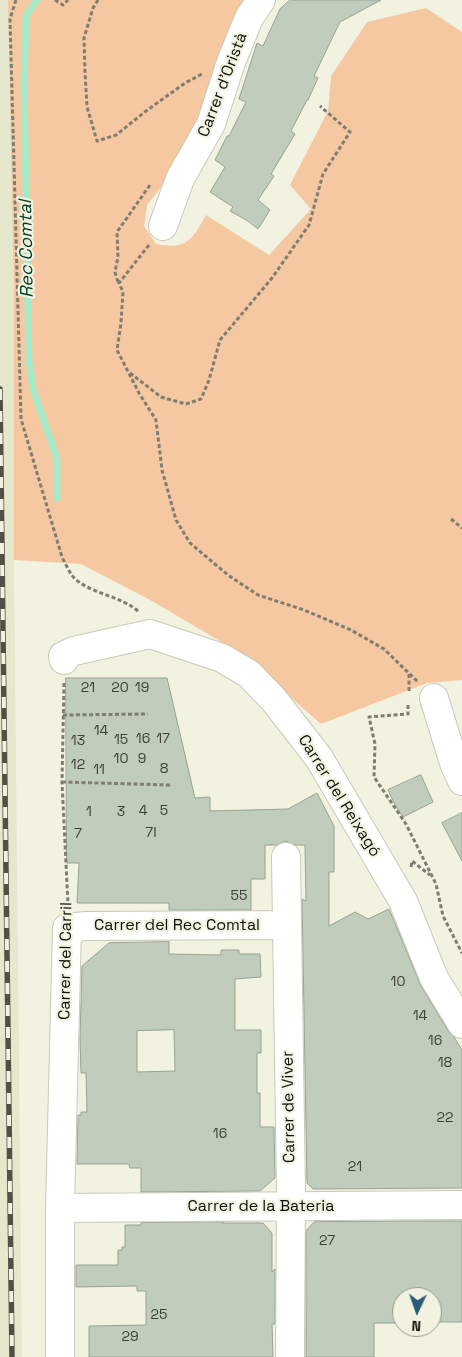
<!DOCTYPE html>
<html>
<head>
<meta charset="utf-8">
<style>
	body { margin:0 }
	#map { position:relative; width:462px; height:1357px; overflow:hidden; background:#f1f3e0; font-family:"Space Grotesk",sans-serif }
	canvas { display:block }
	.north { position:absolute; left:392px; top:1287px; width:50px; height:50px; box-sizing:border-box; background:#f1f3e0; border:1px solid #97988a; border-radius:50%; rotate:183deg; font-size:14px; font-weight:700; line-height:20px; text-align:center; color:#10100a }
	.north::after { content:''; display:block; margin:auto; width:18px; height:22px; background:#295b79; clip-path:polygon(50% 0,100% 100%,50% 72%,0 100%) }
</style>
</head>
<body>
<div id="map">
<canvas width="462" height="1357"></canvas>
<div class="north">N</div>
</div>
<script>
const ctx = document.querySelector('canvas').getContext('2d');
ctx.lineJoin = 'round';
function fillPath(path, color) { ctx.fillStyle = color; ctx.fill(path, 'evenodd'); }
function strokePath(path, color, width, dash) { ctx.strokeStyle = color; ctx.lineWidth = width; ctx.lineCap = dash ? 'butt' : 'round'; ctx.setLineDash(dash || []); ctx.stroke(path); }
function drawText(font, color, halo, rows, align = 'center') {
  ctx.font = font + ' "Space Grotesk",sans-serif'; ctx.lineWidth = 4.5; ctx.setLineDash([]); ctx.textBaseline = 'middle'; ctx.strokeStyle = halo; ctx.fillStyle = color; for (const [text, x, y, turn = 0] of rows) {
    ctx.save(); ctx.translate(x, y); ctx.rotate((+turn || 0) * Math.PI / 180); ctx.textAlign = isNaN(turn) ? turn : align; if (halo) ctx.strokeText(text, 0, 0); ctx.fillText(text, 0, 0); ctx.restore();
  }
}
fillPath(new Path2D(`
	M0,0H11L14,293V560L22,1357H0Z`), '#e5e8cd');
fillPath(new Path2D(`
	M8,0H246L183,159L147,205L144,226L156,244C187,250 192,240 206,215L269,255L311,209L290,185L328,111L331,76L367,22L426,8L462,32V680L427,683L321,724L240,653L152,601L81,564L14,560V293Z`), '#f5c8a1');
strokePath(new Path2D(`
	M37,0L26,15L24,85L29,362L33,389L57,459V498`), '#a8e9c8', 7);
const building = new Path2D(`
	M290,0H381L340,22L314,76L318,78L308,100H307L291,131L295,134L271,174L274,176L258,200L270,210L258,229L248,221L230,211L233,207L210,192L225,167L215,160L227,136H229L246,102L239,99L257,43L263,46L280,9Z
	M66,678H167L195,798L210,797V811L288,809L317,793L334,826V872H329V926L355,912L368,919L389,909L421,986L449,1032L454,1037L462,1050V1188L313,1189L307,1183L302,899L306,901L305,845H295L285,841L277,845H265V879H251V910H169V903H77L79,863H67Z
	M421,775L433,802L403,817L394,803L388,790Z
	M462,813V861L442,823Z
	M169,942V954L221,955V950H239V954H260L261,977L235,979V1030H261V1053H257V1093H260V1127H274L275,1178L260,1191L141,1192V1168H130L129,1164H77L78,1115H81V1112H87L86,1073H81L80,1039L82,966L109,943ZM174,1030L175,1071L137,1072V1031Z
	M405,1221H462V1322H432V1297H402V1323H374V1357H306V1231L314,1222Z
	M223,1222L222,1223H263L272,1233V1272L275,1269V1324H272L273,1357H89V1326L146,1325V1291H137V1286L76,1287V1265H118V1250H122V1247H125V1225H141V1223Z`);
fillPath(building, '#c0ccbc');
strokePath(building, '#97a293', 1);
const minor = new Path2D(`
	M163,226L180,179L211,124L231,62L249,18L261,0
	M64,660L63,656L74,651L150,634L222,658L249,674L274,700L319,758L403,901L434,978L462,1024
	M434,698L454,763L462,781
	M286,857L291,1191L290,1357
	M60,1208L462,1205
	M60,1357V1208L67,928L86,926L287,925`);
strokePath(minor, '#c8cab7', 30);
strokePath(new Path2D(`
	M16,0L10,19L21,419L62,557C65,563 68,569 71,574C84,593 121,595 139,612
	M55,0L63,5L68,0
	M98,0L93,8L84,38L85,72L87,107L97,141L116,135L146,111L185,83L202,74
	M149,245L119,283L123,292L121,323L117,350L139,393L156,420L162,470L176,520L190,543L228,575L258,595L304,610L351,630L384,649L418,682
	M118,282L115,272L118,257L117,232L150,185
	M130,373L161,397L186,404L201,399L209,380L220,340L272,278L309,225L323,174L350,132L320,106
	M451,519L462,528
	M64,683L62,782L68,904
	M409,691V672
	M408,705V714L369,717L375,744L374,777L406,824L436,884L443,916L462,953
	M63,715L148,714
	M62,782L170,785
	M411,867L412,861L430,875`), '#7d7e71', 3, [4, 2.5]);
strokePath(minor, '#fff', 28);
const rail = new Path2D(`
	M0,389L12,1357`);
strokePath(rail, '#505047', 5.5);
strokePath(rail, '#f1f3e0', 4, [11]);
drawText('14px', '#3c3f36', null, [
	["21",88,688],
	["20",120,688],
	["19",142,688],
	["14",101,731],
	["16",143,739],
	["17",163,739],
	["15",121,740],
	["13",78,741],
	["10",121,759],
	["9",142,759],
	["12",78,765],
	["8",164,769],
	["11",99,770],
	["4",143,811],
	["5",164,811],
	["1",89,812],
	["3",121,812],
	["7I",151,833],
	["7",78,834],
	["55",239,896],
	["10",398,982],
	["14",420,1016],
	["16",435,1041],
	["18",445,1063],
	["22",445,1118],
	["16",220,1134],
	["21",355,1167],
	["27",327,1241],
	["25",159,1315],
	["29",130,1337]
]);
drawText('16px', '#10100a', '#f1f3e0', [
	["Carrer d'Oristà",223,85,-69],
	["Carrer del Reixagó",339,796,58],
	["Carrer del Rec Comtal",177,926],
	["Carrer del Carril",66,961,-89],
	["Carrer de Viver",289,1107,-91],
	["Carrer de la Bateria",261,1207]
]);
drawText('italic 18px', '#013a25', '#f1f3e0', [
	["Rec Comtal",27,249,-91]
]);
</script>
</body>
</html>
